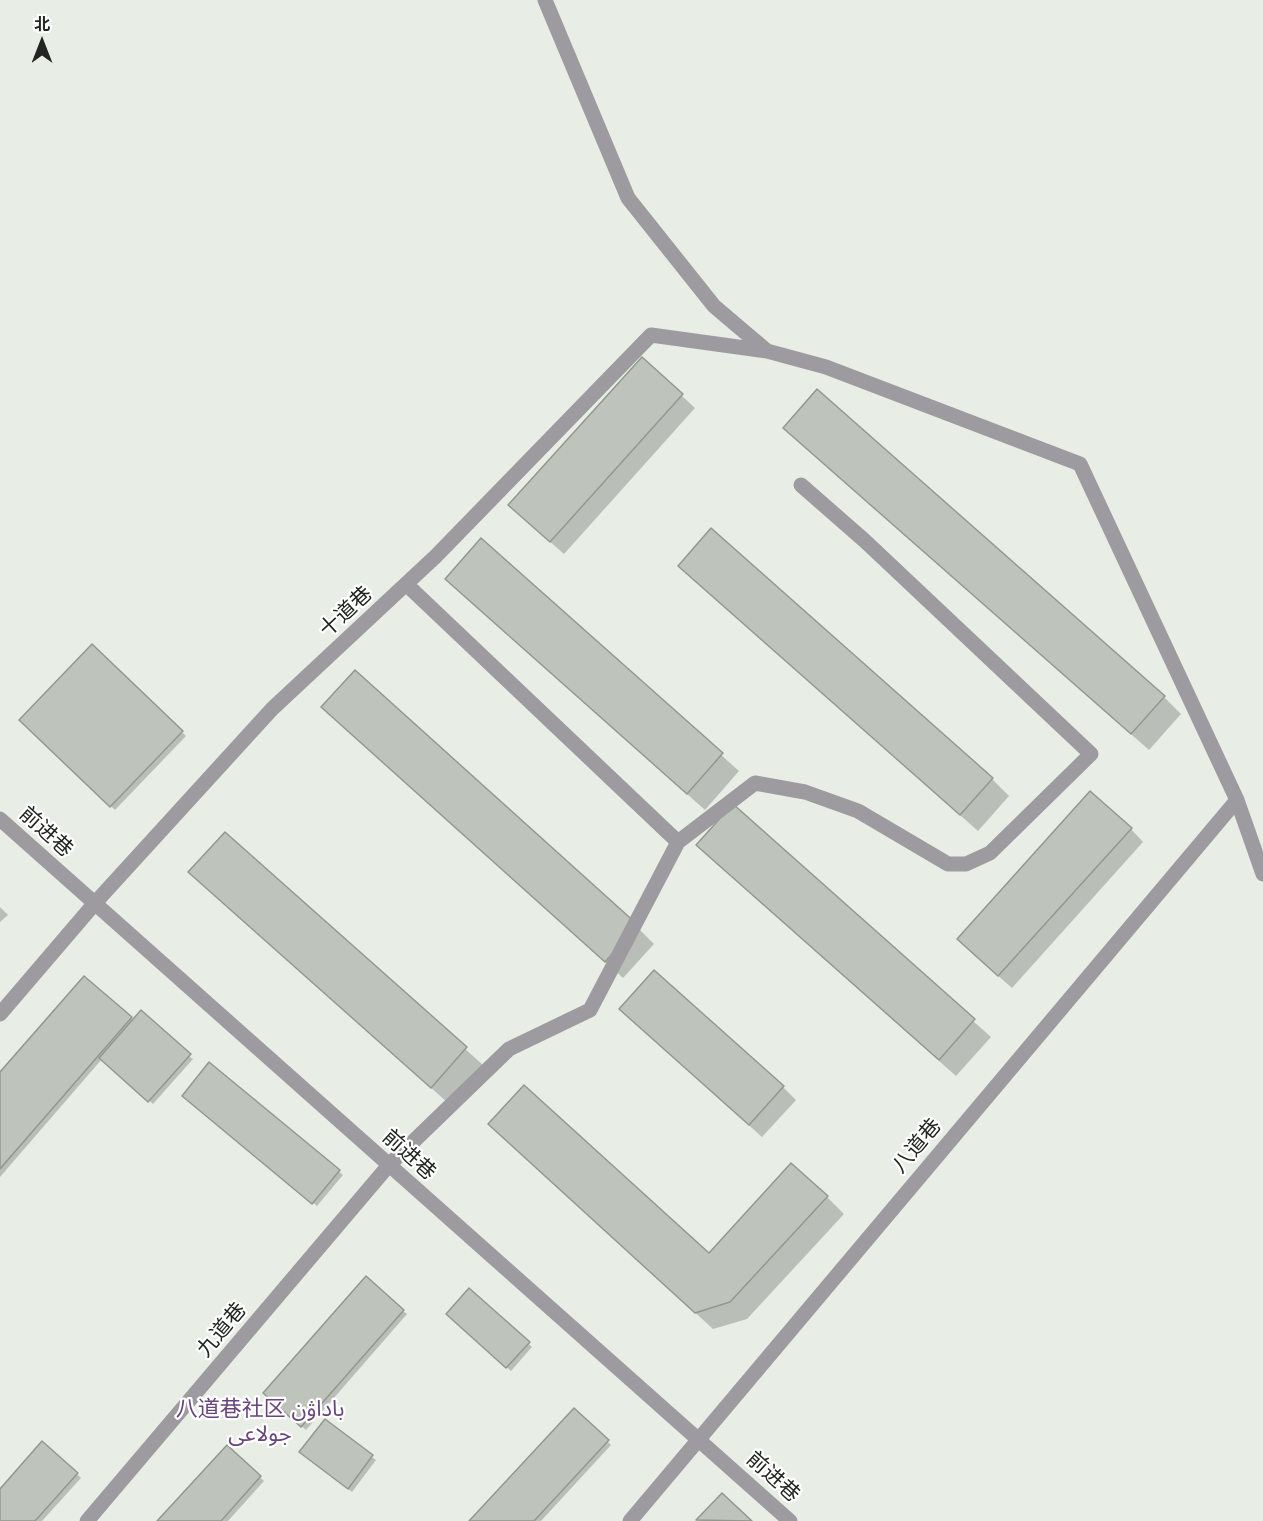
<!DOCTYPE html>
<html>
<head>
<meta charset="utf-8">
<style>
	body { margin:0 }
	#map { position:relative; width:1263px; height:1521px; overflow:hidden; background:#e8eee6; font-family:Mulish,"Noto Sans SC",sans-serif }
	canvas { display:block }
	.north { position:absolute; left:12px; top:12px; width:60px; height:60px; -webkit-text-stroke:4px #fff; paint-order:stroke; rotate:0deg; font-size:16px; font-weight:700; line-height:24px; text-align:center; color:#222521 }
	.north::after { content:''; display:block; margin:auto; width:21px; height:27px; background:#222521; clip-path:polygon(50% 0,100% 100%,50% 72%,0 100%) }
</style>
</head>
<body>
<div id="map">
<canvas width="1263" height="1521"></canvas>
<div class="north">北</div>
</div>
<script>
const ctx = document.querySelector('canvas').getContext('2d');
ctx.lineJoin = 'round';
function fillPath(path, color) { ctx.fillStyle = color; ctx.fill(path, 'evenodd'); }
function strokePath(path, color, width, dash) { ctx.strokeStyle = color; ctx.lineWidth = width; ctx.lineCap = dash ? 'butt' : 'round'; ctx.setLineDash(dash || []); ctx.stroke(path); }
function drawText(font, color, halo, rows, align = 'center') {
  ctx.font = font + ' Mulish,"Noto Sans Arabic","Noto Sans SC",sans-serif'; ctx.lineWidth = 4.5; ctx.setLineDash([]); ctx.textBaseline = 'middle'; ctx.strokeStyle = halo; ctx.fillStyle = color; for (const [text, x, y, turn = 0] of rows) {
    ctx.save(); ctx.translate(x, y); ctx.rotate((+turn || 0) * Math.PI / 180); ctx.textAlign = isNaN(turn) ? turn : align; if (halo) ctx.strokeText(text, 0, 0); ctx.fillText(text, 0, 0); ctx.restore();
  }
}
fillPath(new Path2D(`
	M642,359L695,408L564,554L523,518Z
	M802,444L1164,697L1181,714L1149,750Z
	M481,540L739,771L705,810L464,596Z
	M697,582L992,779L1009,796L978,831Z
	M92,646L186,736L115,810L21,720Z
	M340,724L637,927L654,944L623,978Z
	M733,806L991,1037L956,1076L715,862Z
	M1131,829L1143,842L1012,988L971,952Z
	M225,834L483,1065L449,1104L191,872Z
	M0,907L8,915L0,922Z
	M131,1018L193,1059L153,1104L102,1059L0,1177V1075Z
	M634,1022L783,1087L796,1100L762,1137Z
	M210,1065L343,1175L317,1206L188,1100Z
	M490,1124L709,1255L827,1197L844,1214L747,1319L713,1329Z
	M469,1290L532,1347L511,1371L452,1318Z
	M403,1311L407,1314L306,1430L265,1393Z
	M574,1410L611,1445L541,1521H471Z
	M325,1421L376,1460L352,1492L305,1455Z
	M227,1447L264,1481L228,1521H158Z
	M77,1474L81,1478L42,1521H0V1491Z
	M722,1495L750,1521H699Z`), '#0003');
const building = new Path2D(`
	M642,357L683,394L550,542L508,505Z
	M817,389L1165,696L1131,734L783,428Z
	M711,528L993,778L960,815L678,566Z
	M481,538L723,753L687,794L445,579Z
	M92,644L183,731L110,807L19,720Z
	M355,670L638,925L605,962L321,707Z
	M1090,791L1132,828L998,976L957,939Z
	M733,804L975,1019L939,1060L696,845Z
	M225,832L467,1047L431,1088L188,872Z
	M654,970L784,1086L749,1125L619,1009Z
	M84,976L132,1017L0,1169V1072Z
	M141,1010L191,1054L148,1102L99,1058Z
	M209,1062L340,1170L312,1204L182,1096Z
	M524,1085L709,1253L791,1163L828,1196L730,1302L695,1313L488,1124Z
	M366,1276L404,1310L301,1427L263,1393Z
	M469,1288L530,1342L506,1368L446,1314Z
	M574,1408L609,1440L534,1521H469Z
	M325,1419L373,1455L348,1489L299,1452Z
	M42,1441L78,1473L35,1521H0V1489Z
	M227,1445L261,1476L221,1521H157Z
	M722,1493L752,1521L696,1520Z`);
fillPath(building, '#bec4bc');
strokePath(building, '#929890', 1.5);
strokePath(new Path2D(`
	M545,0L628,198L714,306L767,351L826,367L1080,464L1237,800L1263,874
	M406,584L678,842
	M0,819L790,1521
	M0,1014L95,903L272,709L436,556L651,335L767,351
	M87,1521L389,1165L509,1049L590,1010L678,842L755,783L805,792L858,811L948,864H966L990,853L1091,754L865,541L801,485
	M630,1521L1237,800`), '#9d9b9f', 15);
drawText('21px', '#222521', '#fff', [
	["十道巷",346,612,-43],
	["前进巷",46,832,42],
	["八道巷",917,1146,-50],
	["前进巷",409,1155,42],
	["九道巷",222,1330,-50],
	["前进巷",773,1477,42]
]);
drawText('22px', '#69447e', '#fff', [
	["八道巷社区 باداۋن",260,1409],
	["جولاعى",260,1434]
]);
</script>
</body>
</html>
